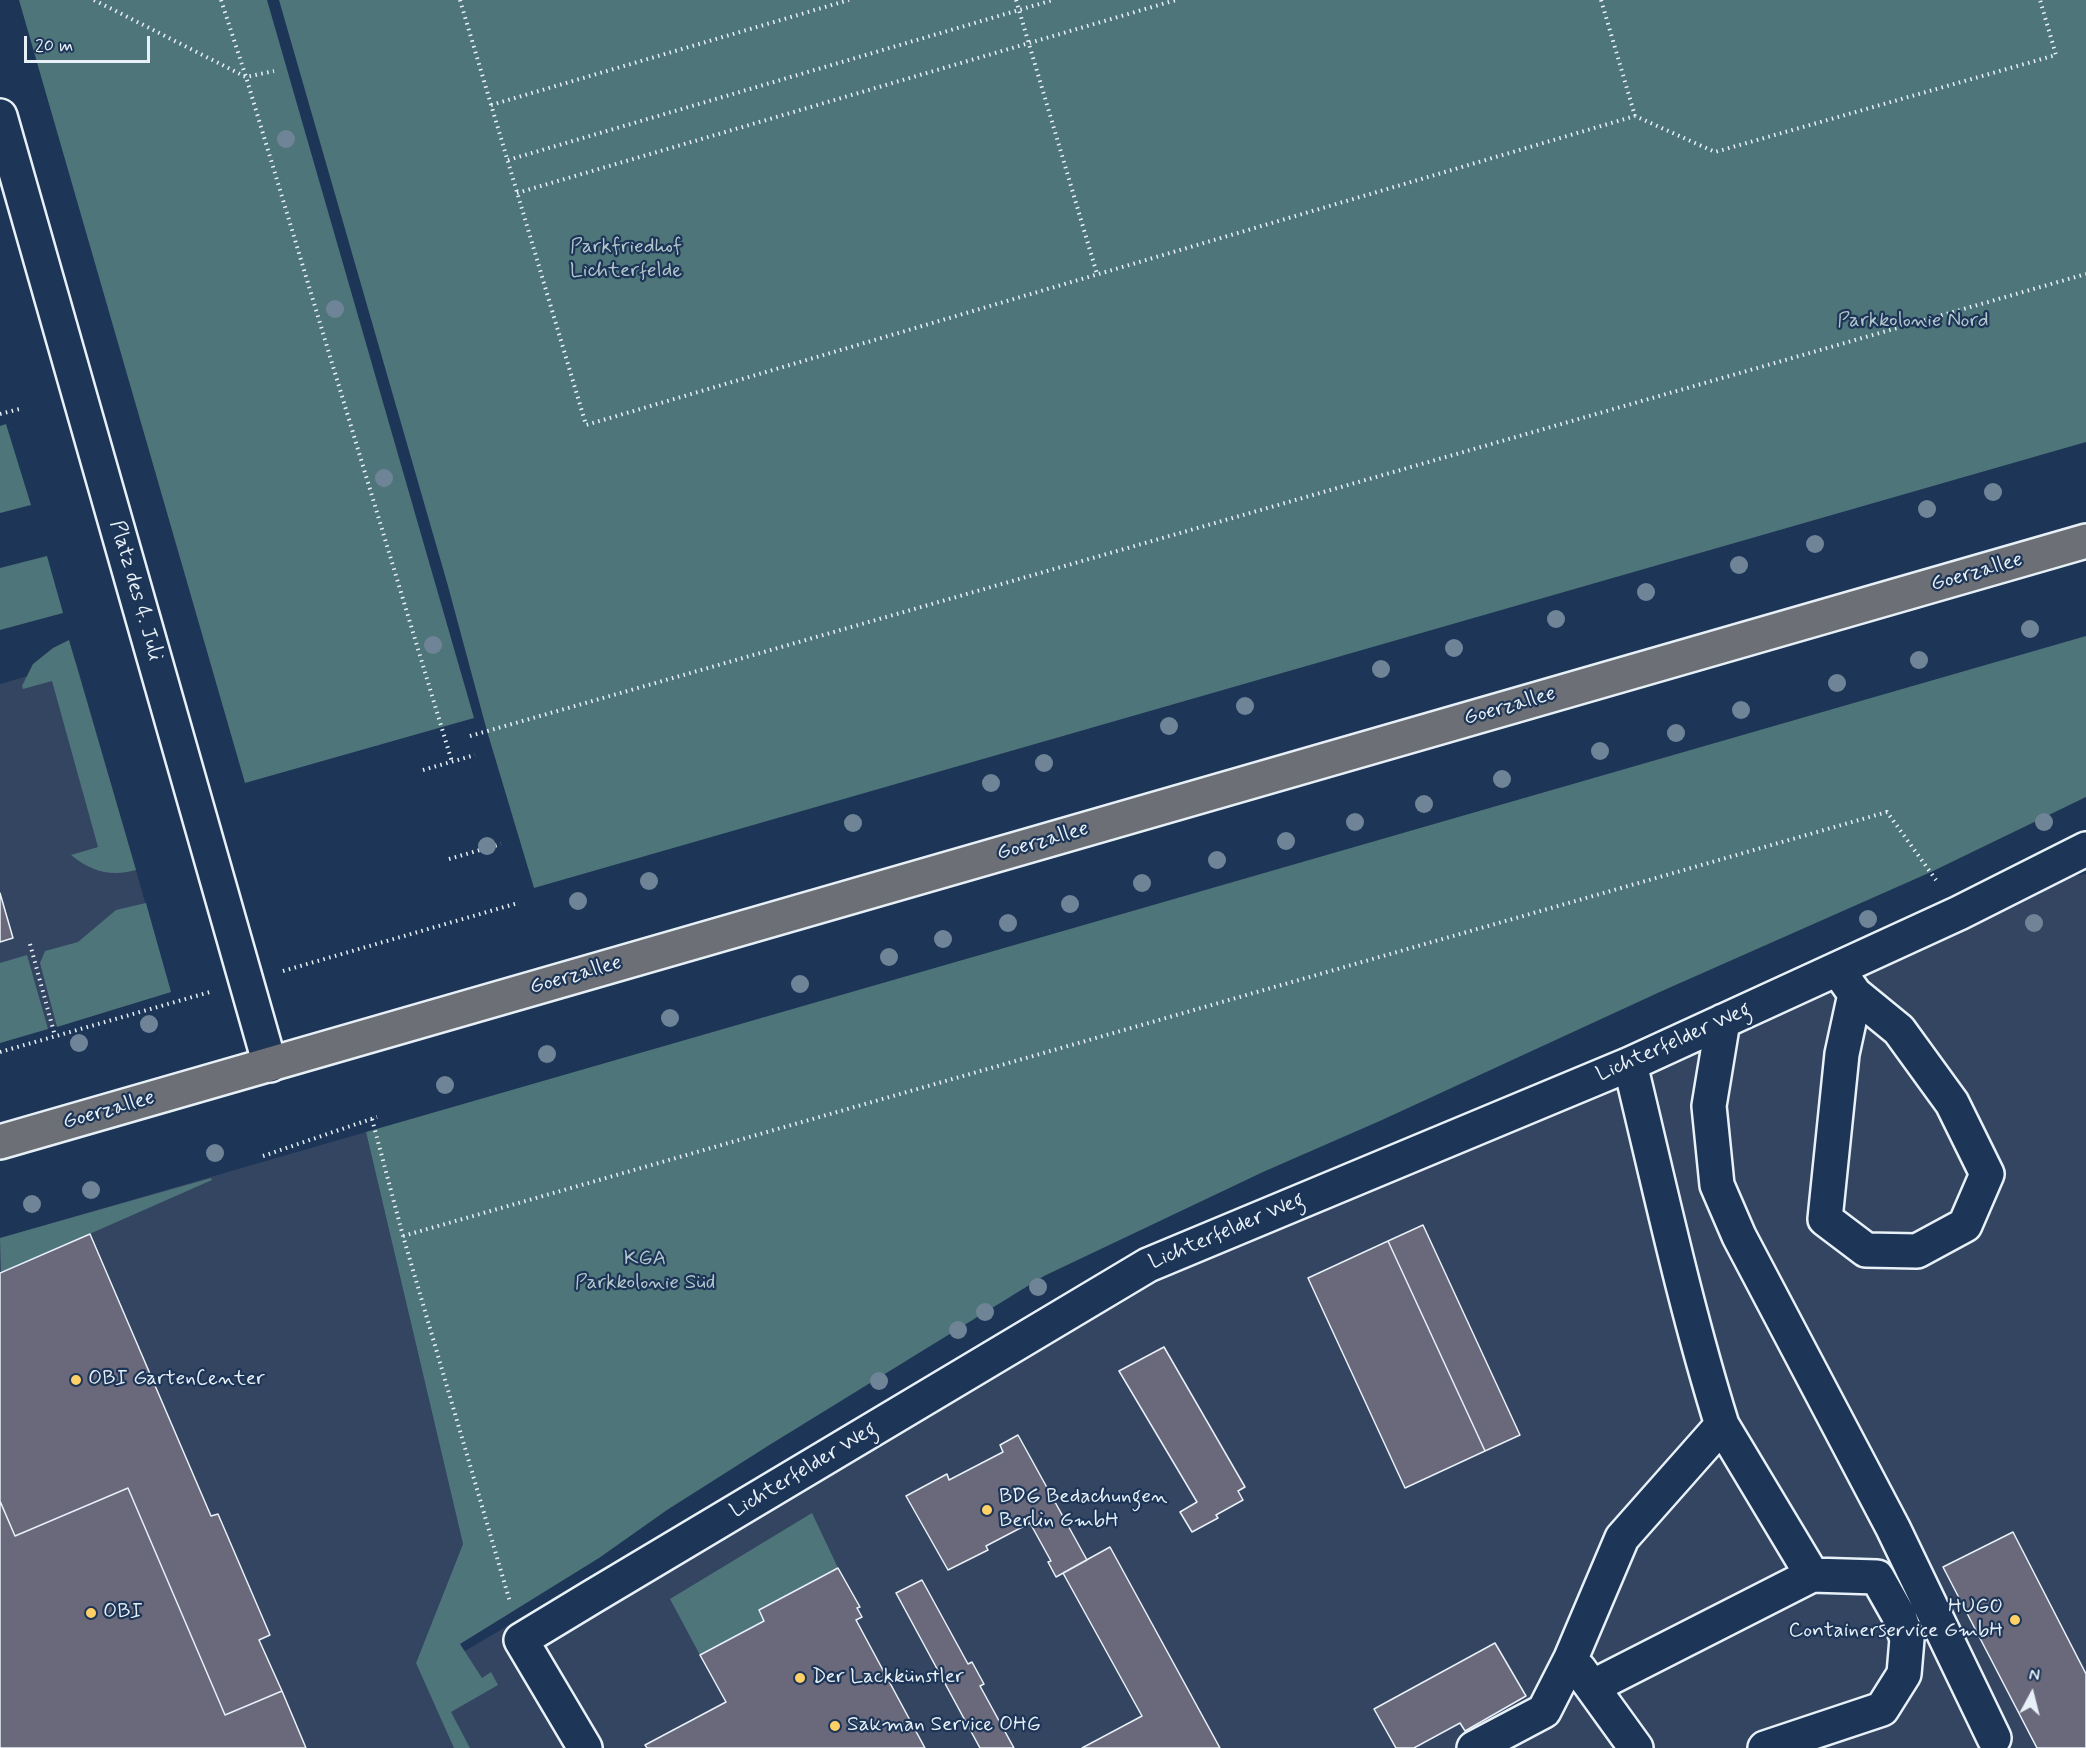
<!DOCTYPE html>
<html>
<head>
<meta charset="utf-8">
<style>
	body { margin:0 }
	#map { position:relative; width:2086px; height:1748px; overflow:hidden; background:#1d3557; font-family:Mynerve,sans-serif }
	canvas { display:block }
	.north { position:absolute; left:2002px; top:1664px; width:60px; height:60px; -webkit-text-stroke:4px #1d3557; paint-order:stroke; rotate:7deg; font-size:16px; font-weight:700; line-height:24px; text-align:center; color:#e8f1f8 }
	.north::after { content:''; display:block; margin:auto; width:21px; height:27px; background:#e8f1f8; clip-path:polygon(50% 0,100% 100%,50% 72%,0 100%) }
	.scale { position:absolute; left:24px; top:36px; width:126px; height:27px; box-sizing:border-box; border:3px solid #e8f1f8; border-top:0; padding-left:8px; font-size:18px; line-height:21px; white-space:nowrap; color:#e8f1f8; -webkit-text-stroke:4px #1d3557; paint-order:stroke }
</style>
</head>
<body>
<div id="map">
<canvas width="2086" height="1748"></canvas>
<div class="north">N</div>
<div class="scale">20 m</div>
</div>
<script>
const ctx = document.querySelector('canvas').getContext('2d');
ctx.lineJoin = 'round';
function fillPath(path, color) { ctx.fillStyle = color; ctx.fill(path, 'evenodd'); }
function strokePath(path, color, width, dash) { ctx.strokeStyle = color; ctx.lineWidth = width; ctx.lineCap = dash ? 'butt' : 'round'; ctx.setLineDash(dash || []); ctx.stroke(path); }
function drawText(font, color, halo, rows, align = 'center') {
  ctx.font = font + ' Mynerve,sans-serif'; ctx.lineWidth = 4.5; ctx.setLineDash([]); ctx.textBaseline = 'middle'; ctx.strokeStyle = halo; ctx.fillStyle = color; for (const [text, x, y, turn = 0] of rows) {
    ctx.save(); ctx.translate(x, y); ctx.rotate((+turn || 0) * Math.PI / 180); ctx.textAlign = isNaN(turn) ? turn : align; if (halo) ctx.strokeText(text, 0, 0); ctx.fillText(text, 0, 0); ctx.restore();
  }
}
fillPath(new Path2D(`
	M76,662L171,992L0,1043V684Z
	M2086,874V1748H0V1238L366,1132L463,1544L416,1663L460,1644L465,1651L1144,1249L1654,1034L1919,916L1968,892Z`), '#344562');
fillPath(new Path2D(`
	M19,0H267L474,718L245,783Z
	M279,0H2086V442L534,888L487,731L448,586Z
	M6,424L31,505L0,513V426Z
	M47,556L63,613L0,630V568Z
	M2086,636V797L1931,872L1662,991L1382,1120L1263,1172L1044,1276L771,1444L667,1510L599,1558L460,1644L482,1678L491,1672L498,1685L451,1712L470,1748H454L416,1663L463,1544L366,1132Z
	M69,640L136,870C111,877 92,872 71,855L98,847L52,681L23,689L22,686L33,664L53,648Z
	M146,903L171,992L57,1027L40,963L45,951L78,942L116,910Z
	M27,955L48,1029L0,1043V963Z
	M211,1178L212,1180L1,1273L0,1238Z
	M812,1513L838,1568L759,1610L764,1621L700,1655L670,1599Z`), '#4e7579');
const building = new Path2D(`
	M0,893L13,938L0,942Z
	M1423,1225L1520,1435L1485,1451L1388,1241Z
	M90,1234L211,1516L218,1514L270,1635L259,1640L282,1691L225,1715L128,1488L15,1536L0,1501V1273Z
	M1388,1241L1485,1451L1405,1488L1308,1278Z
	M1164,1347L1245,1487L1238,1491L1243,1500L1216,1515L1218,1518L1192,1532L1180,1512L1197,1502L1119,1371Z
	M1018,1435L1087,1560L1056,1577L1048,1562L1051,1561L1030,1523L986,1546L988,1550L948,1570L906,1496L947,1474L949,1480L1003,1452L1000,1445Z
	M128,1488L225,1715L282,1691L306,1748H0V1501L15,1536Z
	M2013,1532L2086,1674V1748H2037L1943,1567Z
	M1110,1547L1220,1748H1082L1142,1716L1063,1573Z
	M838,1568L860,1607L857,1608L862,1617L856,1620L925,1748H647L645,1745L726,1702L700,1655L764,1621L759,1610Z
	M922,1580L968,1664L972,1662L984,1684L980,1686L1014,1748H980L896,1593Z
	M1495,1643L1526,1696L1465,1731L1460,1723L1414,1748H1396L1374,1709Z`);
fillPath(building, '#6a697b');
strokePath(building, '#e8f1f8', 1.5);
const minor = new Path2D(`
	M0,116L270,1065
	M1838,970L1855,994L1899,1030L1952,1103L1987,1174L1965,1225L1917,1251L1866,1250L1825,1219L1842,1054L1855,994
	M1723,1021L1709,1106L1717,1185L1739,1236L1893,1528L1994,1738
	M1722,1425L1812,1575
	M1579,1669L1636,1748
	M1592,1687L1812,1575L1877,1577L1899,1616L1907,1639L1904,1674L1882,1709L1765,1748
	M585,1748L521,1640L592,1597L1148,1265L1630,1064L1959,913L2086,849
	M1474,1748L1544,1711L1571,1658L1622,1538L1722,1425C1685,1306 1659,1184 1630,1064`);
const major = new Path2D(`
	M0,1142L2086,541`);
strokePath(minor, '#e8f1f8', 38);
strokePath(major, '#e8f1f8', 38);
strokePath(new Path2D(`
	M94,0L246,77L274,71
	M221,0L246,77L452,762
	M460,0L586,425L1635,116L1715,152L2056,55L2040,0
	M1016,0L1097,274
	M1601,0L1635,116
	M491,105L849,0
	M508,160L1053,0
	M517,193L1176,0
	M0,414L23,408
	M470,736L2086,274
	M423,770L475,755
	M449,859L501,844
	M30,944L55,1036
	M283,971L518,903
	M0,1052L210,992
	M372,1119L403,1236L510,1602
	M263,1156L377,1117
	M403,1236L1887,812L1936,880`), '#e8f1f8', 4, [1.5, 4.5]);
strokePath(minor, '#1d3557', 33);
strokePath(major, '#6c6f75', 33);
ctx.fillStyle = '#6f8597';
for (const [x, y] of [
	[286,139],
	[335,309],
	[384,478],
	[1993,492],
	[1927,509],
	[1815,544],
	[1739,565],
	[1646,592],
	[1556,619],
	[2030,629],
	[433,645],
	[1454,648],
	[1919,660],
	[1381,669],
	[1837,683],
	[1245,706],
	[1741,710],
	[1169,726],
	[1676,733],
	[1600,751],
	[1044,763],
	[1502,779],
	[991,783],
	[1424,804],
	[1355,822],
	[2044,822],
	[853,823],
	[1286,841],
	[487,846],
	[1217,860],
	[649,881],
	[1142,883],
	[578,901],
	[1070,904],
	[1868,919],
	[1008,923],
	[2034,923],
	[943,939],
	[889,957],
	[800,984],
	[670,1018],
	[149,1024],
	[79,1043],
	[547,1054],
	[445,1085],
	[215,1153],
	[91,1190],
	[32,1204],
	[1038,1287],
	[985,1312],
	[958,1330],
	[879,1381]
]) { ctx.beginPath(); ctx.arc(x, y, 9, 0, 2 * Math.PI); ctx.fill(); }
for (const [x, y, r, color] of [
	[76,1380,6,"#ffd166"],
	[987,1510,6,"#ffd166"],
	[91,1613,6,"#ffd166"],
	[2015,1620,6,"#ffd166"],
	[800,1678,6,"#ffd166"],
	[835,1726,6,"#ffd166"]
]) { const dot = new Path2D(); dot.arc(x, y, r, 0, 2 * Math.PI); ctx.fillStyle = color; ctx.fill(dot); strokePath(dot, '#1d3557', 2); }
drawText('21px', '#b2c6cc', '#1d3557', [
	["Parkfriedhof",626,248],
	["Lichterfelde",626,272],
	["Parkkolonie Nord",1913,322],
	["KGA",645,1260],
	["Parkkolonie Süd",645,1284]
]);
drawText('21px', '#e8f1f8', '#1d3557', [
	["Goerzallee",1977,573,-16],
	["Platz des 4. Juli",135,591,74],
	["Goerzallee",1510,707,-16],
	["Goerzallee",1043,842,-16],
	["Goerzallee",576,976,-16],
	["Lichterfelder Weg",1674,1043,-24],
	["Goerzallee",109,1111,-16],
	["Lichterfelder Weg",1227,1232,-23],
	["Lichterfelder Weg",804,1471,-31]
]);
drawText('21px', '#e8f1f8', '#1d3557', [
	["OBI GartenCenter",88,1380],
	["BDG Bedachungen",999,1498],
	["Berlin GmbH",999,1522],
	["HUGO",2003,1608,"right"],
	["Containerservice GmbH",2003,1632,"right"],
	["OBI",103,1613],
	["Der Lackkünstler",812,1678],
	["Sakman Service OHG",847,1726]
], 'left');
</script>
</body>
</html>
